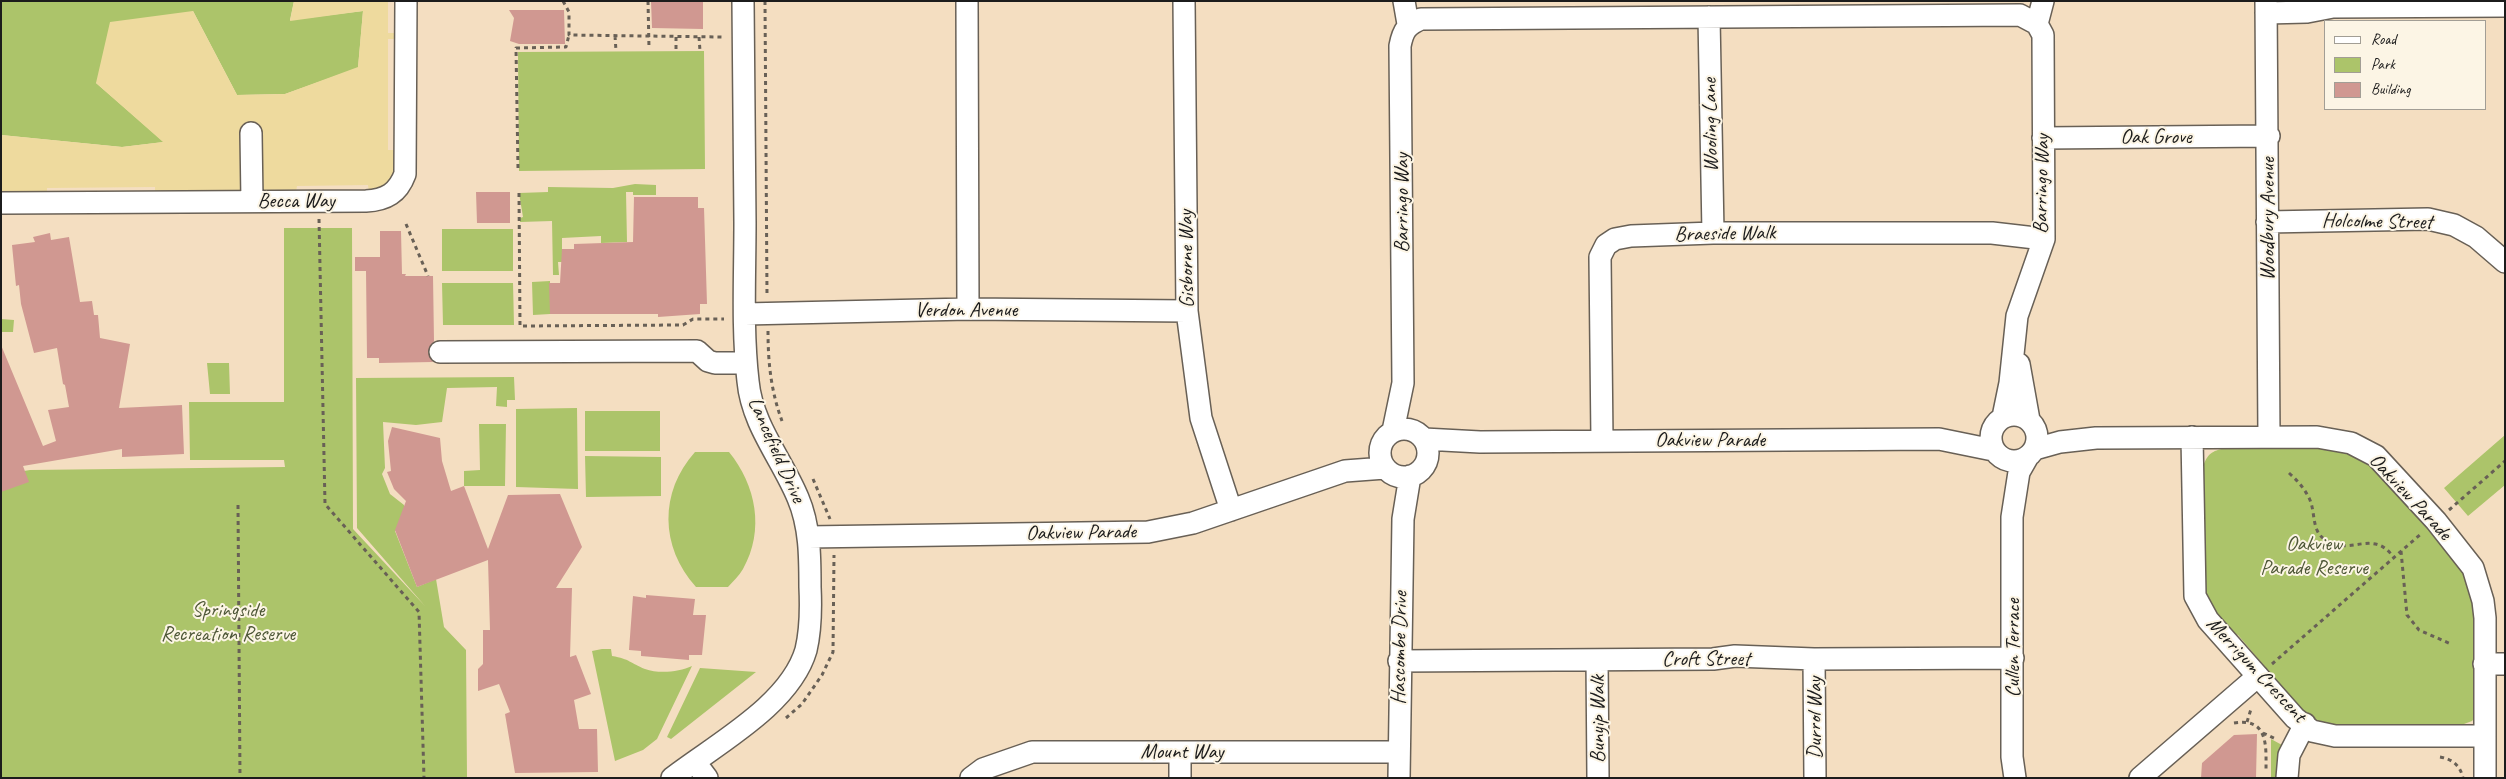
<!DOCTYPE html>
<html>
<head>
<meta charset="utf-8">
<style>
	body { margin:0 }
	#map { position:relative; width:2506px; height:779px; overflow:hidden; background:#f4dec1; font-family:Caveat,sans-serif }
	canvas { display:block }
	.frame { position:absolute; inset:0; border:2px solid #1c1c1c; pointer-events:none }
	.legend { position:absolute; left:2324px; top:20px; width:162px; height:90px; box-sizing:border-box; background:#fcf5e5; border:1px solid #a29e95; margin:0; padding:6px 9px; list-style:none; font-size:15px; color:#1c1c1c }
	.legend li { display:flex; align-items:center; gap:10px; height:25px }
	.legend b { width:25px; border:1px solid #a29e95 }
</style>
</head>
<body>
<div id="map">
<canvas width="2506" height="779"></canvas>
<div class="frame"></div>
<ul class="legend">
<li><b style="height:6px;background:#fff"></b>Road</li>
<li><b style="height:14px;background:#acc46a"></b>Park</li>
<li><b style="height:14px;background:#d09891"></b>Building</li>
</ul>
</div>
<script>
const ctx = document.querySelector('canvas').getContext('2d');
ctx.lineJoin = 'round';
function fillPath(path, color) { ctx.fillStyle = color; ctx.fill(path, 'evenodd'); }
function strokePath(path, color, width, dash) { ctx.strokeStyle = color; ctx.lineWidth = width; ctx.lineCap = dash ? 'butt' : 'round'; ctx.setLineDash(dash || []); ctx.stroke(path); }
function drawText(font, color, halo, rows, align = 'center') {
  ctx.font = font + ' Caveat,sans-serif'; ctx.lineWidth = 4; ctx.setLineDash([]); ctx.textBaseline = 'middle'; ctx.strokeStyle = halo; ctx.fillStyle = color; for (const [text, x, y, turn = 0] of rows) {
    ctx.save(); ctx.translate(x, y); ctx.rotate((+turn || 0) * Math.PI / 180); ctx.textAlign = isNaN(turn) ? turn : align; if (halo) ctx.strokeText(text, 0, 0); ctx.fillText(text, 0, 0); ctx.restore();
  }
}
fillPath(new Path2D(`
	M1,1H294L290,20L363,11L358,68L285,94L237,95L193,11L96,83L164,142L122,147L1,135Z
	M704,51L705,169L519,171L518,52Z
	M635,184L656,185V195H633V192H626L627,242L601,243V236L562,238V262H558L559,275H553L552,221L520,222V218L523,217L519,193L548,192V187L613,188Z
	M284,228H352L353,529L425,606L357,528L356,378L514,377L515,400H507V407L496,406L497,387L447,388L442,422L416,425L383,422L385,468L382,474L390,494L404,505V527L395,531L417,587L436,579L444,627L466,650L467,778H1V492L24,471L30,470L285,467L284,460H190L189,402H284Z
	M442,229H513V271H442Z
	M550,281V314L533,315L532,282Z
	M442,283H513L514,325H443Z
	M1,319L14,320L13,332H1Z
	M207,363H229L230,394H210Z
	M577,408L578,489L516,487V409Z
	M585,411H660V451H585Z
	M479,424H506L505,486H464V471L480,470Z
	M2505,435V485L2468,516L2444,488Z
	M2328,444L2369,460L2466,571L2473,589L2479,713L2472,721L2456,727H2339L2321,723L2305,714L2238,635L2235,634L2213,610L2204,591L2203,467C2207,454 2212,451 2225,448Z
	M695,452H729C756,485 765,530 743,569C739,576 733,581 728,587H696C660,547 659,492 695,452Z
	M585,456L661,457V496L586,497Z
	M602,649H611L612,656C630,659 630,663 645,669C659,674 679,672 692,666L657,739L643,750L615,761L592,651Z
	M700,668L756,672L671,739L667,737Z
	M2271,739L2282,745L2278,759V778H2271Z`), '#acc46a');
fillPath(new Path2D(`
	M294,1H388V33H394V39H388V150H395C395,179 396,182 369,192L368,185L297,186L296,192L155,193V187L47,188V193H1V135L122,147L163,142L96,83L110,22L193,11L237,95L285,94L358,67L363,11L290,21Z`), '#eeda9e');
fillPath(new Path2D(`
	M651,1H703V29L652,28Z
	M509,10H564L565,44H519L510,41L514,18Z
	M476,192H510V223H477Z
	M634,197H698V208H704L707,304H700V314L658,317V314H550L549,283H560L562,249H574V244L633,242Z
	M380,231H401L402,274H406L405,276H433L434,341L428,352L433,362L379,363V358H367L366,271H355V257H380Z
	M50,233L51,240L69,237L80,302L92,301L94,315H98L100,338L130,344L119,408L182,405L184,454L122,457V449L23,466L29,482L1,492V345L43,446L56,441L48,410L69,407L65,385L63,384L57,348L34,353L21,304L19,285L16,286L12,245L35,242L33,237Z
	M392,427L440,438L442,461L451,491L464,486L488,549L508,495L560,494L582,547L556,588H572L570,657L576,655L591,694L574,700L579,729H597L598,772L515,773L505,714L510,712L499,684L478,691V669L483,664V630H490L488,560L417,587L395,530L406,501L394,489L387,472L391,471L388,441Z
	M646,595L695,599L693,615H706L702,655H689V660L641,656V651L629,650L633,596L646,598Z
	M2257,734L2256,778H2201L2202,763L2234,735Z`), '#d09891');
const minor = new Path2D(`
	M967,1L968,309
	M1184,1L1187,311L1201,418L1231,510
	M1404,1L1408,24
	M2266,1L2269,437
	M2266,13L2307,12L2333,7L2505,6
	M1709,17L1713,233
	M2037,24L2043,1
	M251,133L252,201
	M2043,138L2269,136
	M1,203L366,201C386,200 398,193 405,174L406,1
	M2267,222L2428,219L2454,225L2476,237L2505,262
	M745,314L968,309L1187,311
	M440,352L697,351L708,361L715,363H746
	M2019,364L2029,420
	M1991 438a23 23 0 1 1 46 0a23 23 0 1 1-46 0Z
	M1380 453a24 24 0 1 1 48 0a24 24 0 1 1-48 0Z
	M1393,431L1403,383L1400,46C1403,30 1407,25 1421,19L2020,15L2037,24L2043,35L2044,239L2017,316L2010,383L2003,417
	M2192,437L2195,596L2208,620L2295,718L2312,731L2335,736H2485
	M1424,439L1480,442L1939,439L1993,450
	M1602,441L1600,257L1606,245L1615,239L1631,236L1713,233H1992L2044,239
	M2035,449L2060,442L2096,438L2317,437L2351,443L2376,456L2436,521L2473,568L2483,601L2485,618V778
	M808,537L1148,532L1193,523L1345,471L1385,468
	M1814,659L1815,778
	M1597,660L1598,778
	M1399,661L1713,659L1735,656L1814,659L2013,658
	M2484,664H2505
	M1180,752V778
	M695,762L707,778
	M672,778C716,744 790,705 806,650C811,629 811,608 810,587C810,557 810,526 798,498C782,459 752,425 748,381C742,329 745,276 745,223C745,149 744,75 743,1
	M971,778L983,769L1032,752H1399
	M1399,778L1403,519L1410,476
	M2015,778L2012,757V517L2019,472L2027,458
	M2140,778L2258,676
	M2287,778L2289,755L2305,724`);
strokePath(minor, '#686056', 24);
strokePath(new Path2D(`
	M563,1L569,12V35L722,37
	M648,1L649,48
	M765,1L767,295
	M615,36L616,51
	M676,37V51
	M699,37L700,51
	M518,168L516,48L566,47L569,35
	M519,193L520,326L683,325L693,319H724
	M319,219L325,504L419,612L424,778
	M406,224L428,276
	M768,331C768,363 771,391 782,421
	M2289,473C2298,481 2305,489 2310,500C2316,515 2311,532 2327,541C2350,556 2374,528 2394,558
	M813,479L830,519
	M238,505L240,778
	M2449,510L2505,461
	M2401,551L2407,615L2419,630L2451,644
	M2272,664L2422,533
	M786,718L802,704L822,675L833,652L834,555
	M2247,722L2251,709
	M2234,723C2269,717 2266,747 2266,771
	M2263,733L2276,739
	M2440,757C2452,759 2460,765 2463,778`), '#686056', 3, [4, 4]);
strokePath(minor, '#fff', 21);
drawText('21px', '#1c1c1c', '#fcf5e5', [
	["Wooling Lane",1711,125,-91],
	["Oak Grove",2156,137],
	["Barringo Way",2042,184,-89],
	["Becca Way",296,201],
	["Barringo Way",1402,203,-90],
	["Woodbury Avenue",2268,219,-90],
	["Holcolme Street",2377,222,1],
	["Braeside Walk",1725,234,-1],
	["Gisborne Way",1187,259,-91],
	["Verdon Avenue",966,310],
	["Oakview Parade",1710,440],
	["Lancefield Drive",776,450,66],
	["Oakview Parade",2410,497,47],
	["Oakview Parade",1081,533,-1],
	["Hascombe Drive",1400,648,-89],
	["Cullen Terrace",2013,648,-90],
	["Croft Street",1706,659],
	["Merrigum Crescent",2256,670,47],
	["Durrol Way",1815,718,-90],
	["Bunyip Walk",1598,719,-90],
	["Mount Way",1182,752]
]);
drawText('21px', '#4e5737', '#fcf5e5', [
	["Oakview",2314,544],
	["Parade Reserve",2314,568],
	["Springside",228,610],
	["Recreation Reserve",228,634]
]);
</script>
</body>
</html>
